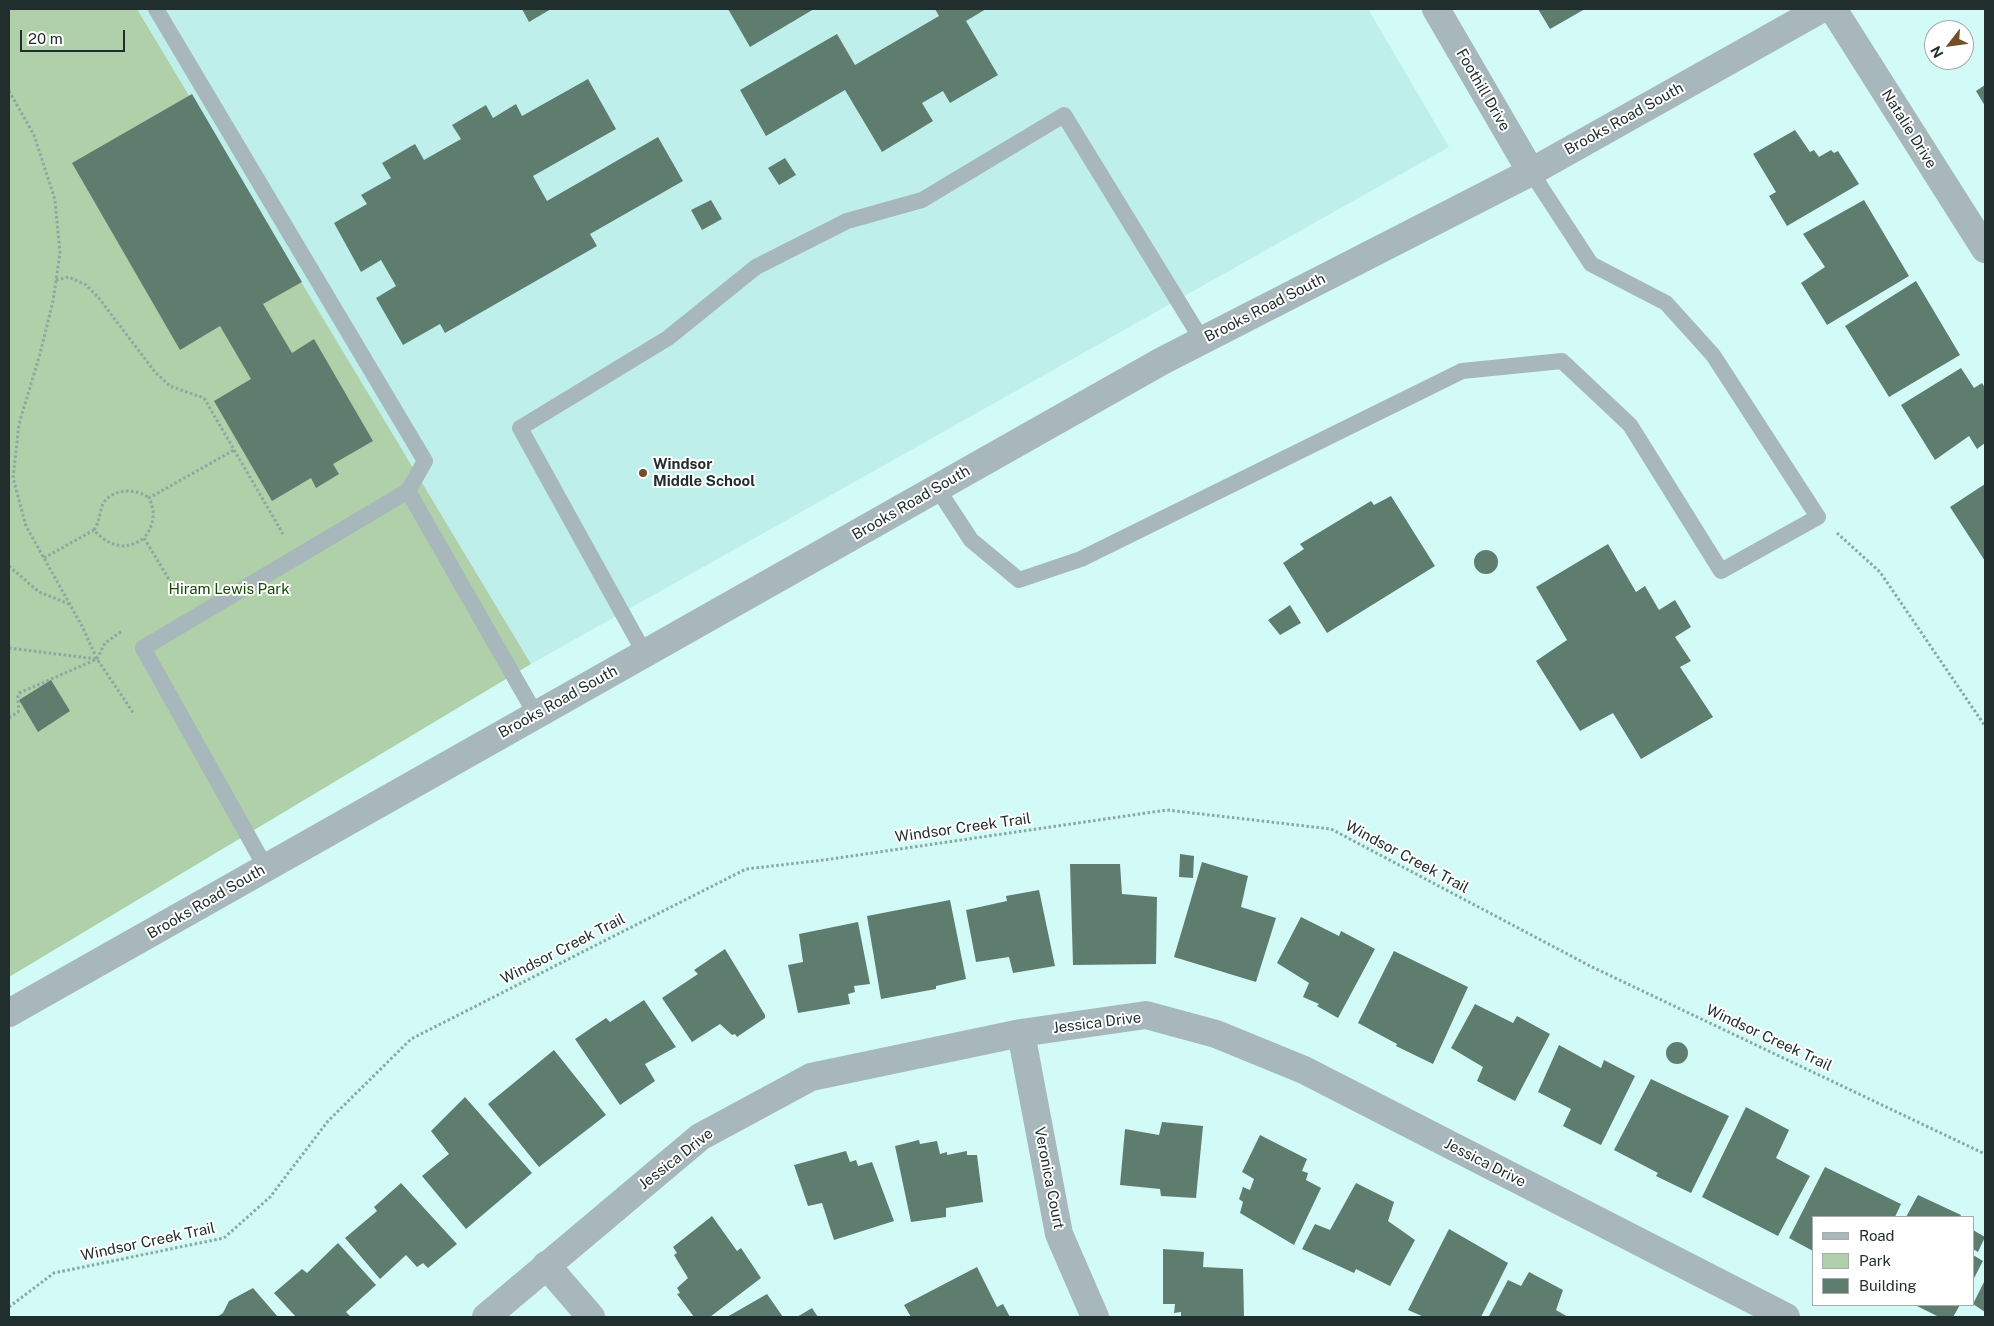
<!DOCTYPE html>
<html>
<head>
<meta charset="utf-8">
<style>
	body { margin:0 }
	#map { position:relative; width:1994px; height:1326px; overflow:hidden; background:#d2faf6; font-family:"Public Sans",sans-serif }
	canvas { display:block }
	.frame { position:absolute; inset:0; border:10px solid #202f2d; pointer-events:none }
	.legend { position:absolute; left:1812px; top:1216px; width:162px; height:90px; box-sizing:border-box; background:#fff; border:1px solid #a6acab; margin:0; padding:6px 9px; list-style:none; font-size:15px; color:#202f2d }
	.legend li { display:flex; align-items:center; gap:10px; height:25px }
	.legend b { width:25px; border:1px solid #a6acab }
	.north { position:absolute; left:1924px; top:20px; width:50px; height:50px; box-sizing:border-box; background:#fff; border:1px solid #a6acab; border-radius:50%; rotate:240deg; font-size:14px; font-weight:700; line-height:20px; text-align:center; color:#202f2d }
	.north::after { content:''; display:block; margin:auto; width:18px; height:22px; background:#734f29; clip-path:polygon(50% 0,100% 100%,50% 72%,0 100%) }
	.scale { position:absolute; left:20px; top:30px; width:105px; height:22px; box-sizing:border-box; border:2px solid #202f2d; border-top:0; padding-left:6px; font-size:15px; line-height:18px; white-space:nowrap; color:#202f2d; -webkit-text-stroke:4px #fff; paint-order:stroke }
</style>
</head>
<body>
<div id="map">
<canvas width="1994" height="1326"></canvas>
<div class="frame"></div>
<ul class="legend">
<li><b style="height:6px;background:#a7b7bb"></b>Road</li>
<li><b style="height:14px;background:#afd0a8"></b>Park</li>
<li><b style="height:14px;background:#5f7d6f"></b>Building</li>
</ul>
<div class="north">N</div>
<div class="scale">20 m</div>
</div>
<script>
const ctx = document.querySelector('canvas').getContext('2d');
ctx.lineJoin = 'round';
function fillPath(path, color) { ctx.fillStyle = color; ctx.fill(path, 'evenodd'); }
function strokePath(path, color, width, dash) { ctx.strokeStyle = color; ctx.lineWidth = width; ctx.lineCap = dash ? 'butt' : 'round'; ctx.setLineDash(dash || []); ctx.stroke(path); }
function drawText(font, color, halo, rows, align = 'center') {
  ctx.font = font + ' "Public Sans",sans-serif'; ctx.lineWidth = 4; ctx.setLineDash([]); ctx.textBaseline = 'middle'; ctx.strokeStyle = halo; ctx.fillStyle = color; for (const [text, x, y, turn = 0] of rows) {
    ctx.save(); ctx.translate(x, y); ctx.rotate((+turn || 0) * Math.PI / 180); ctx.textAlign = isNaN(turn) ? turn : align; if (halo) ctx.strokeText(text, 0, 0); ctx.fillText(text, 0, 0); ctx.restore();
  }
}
fillPath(new Path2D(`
	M137,9H1368L1449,147L531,664Z`), '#beefea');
fillPath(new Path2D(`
	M9,9H137L531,664L9,977Z`), '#afd0a8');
fillPath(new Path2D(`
	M522,9H551L529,22Z
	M728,9H814L750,47Z
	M935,9H986L966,21L998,75L950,103L943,91L922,103L933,121L882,152L845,90L766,136L740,90L837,34L855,65L939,16Z
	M1538,9H1585L1550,29Z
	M588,79L616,129L533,176L547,201L658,137L683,181L590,234L597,246L445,333L440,324L403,345L376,298L396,286L381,260L361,272L334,223L367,204L361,195L391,178L382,163L415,144L424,160L461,139L452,125L486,105L493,118L516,104L522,116Z
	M1985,85V106L1976,91Z
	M192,94L302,282L263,304L292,353L314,339L373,441L333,464L339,474L316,488L311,478L272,501L214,401L251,379L220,326L180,350L72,163Z
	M1795,130L1810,152L1814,150L1819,157L1831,150L1834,153L1838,151L1859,184L1787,226L1769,196L1776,192L1753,154Z
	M785,158L796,175L779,185L768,168Z
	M711,200L722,219L702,230L691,210Z
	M1864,200L1909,276L1827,325L1801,283L1825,267L1803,234Z
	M1916,281L1960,355L1889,397L1845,326Z
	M1961,368L1974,388L1982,383L1985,388V443L1977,449L1969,436L1935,460L1901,405Z
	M1985,484V561L1950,507Z
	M1391,496L1435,566L1327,633L1283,563L1304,549L1300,544L1371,501L1374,505Z
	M1608,544L1636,592L1645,586L1659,610L1675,600L1691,627L1675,637L1691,661L1680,667L1713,717L1641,759L1613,713L1580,731L1536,661L1567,640L1536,587Z
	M1474 562a12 12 0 1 1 24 0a12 12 0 1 1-24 0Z
	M1290,605L1301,623L1280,635L1268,620Z
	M51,680L70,711L38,732L19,700Z
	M1180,854L1194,856L1193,878L1179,877Z
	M1202,862L1248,876L1241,907L1276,918L1256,982L1174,957Z
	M1070,864H1120L1122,894L1157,897L1156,964L1073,965Z
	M1039,890L1055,966L1013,973L1009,957L976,962L966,910L1007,901L1006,896Z
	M950,900L966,979L936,986V989L881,999L867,916Z
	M1301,917L1339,936L1341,931L1375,949L1338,1018L1317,1006L1319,1004L1303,997L1309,983L1277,963Z
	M858,922L870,984L854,986L855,992L848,994L850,1004L798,1013L788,965L803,962L799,934Z
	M725,949L765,1015V1018L737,1037L735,1034L732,1035L720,1024L692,1042L662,998L698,974L694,970Z
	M1394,951L1468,987L1433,1064L1396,1046L1397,1044L1358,1023Z
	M644,1000L676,1047L645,1064L655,1081L620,1105L575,1039L606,1018L610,1022Z
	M1475,1004L1513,1023L1517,1016L1550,1034L1515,1101L1477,1081L1483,1067L1451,1048Z
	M1666 1053a11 11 0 1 1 22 0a11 11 0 1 1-22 0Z
	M1559,1045L1601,1068L1604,1060L1635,1076L1601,1145L1563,1126L1571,1109L1538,1092Z
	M554,1050L606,1115L539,1167L488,1104Z
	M1651,1079L1729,1116L1691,1193L1656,1176L1658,1173L1614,1150Z
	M465,1097L532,1173L466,1229L422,1176L449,1154L431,1131Z
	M1746,1107L1789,1130L1776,1158L1810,1176L1778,1236L1702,1197Z
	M1162,1122L1203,1126L1196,1198L1161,1196L1160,1189L1120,1185L1125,1129L1159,1135Z
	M1260,1135L1307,1159L1302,1171L1308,1173L1306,1180L1321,1188L1294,1245L1240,1213L1243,1202L1239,1199L1243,1187L1250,1190L1254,1179L1242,1172Z
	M919,1140L920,1144L937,1141L940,1154L947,1152V1155L967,1151V1155H977L983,1202L946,1208V1217L911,1222L895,1146Z
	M846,1151L850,1162L856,1160L858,1166L872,1162L894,1221L834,1240L822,1203L808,1206L794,1165Z
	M1825,1167L1901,1204L1895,1217H1813V1251L1789,1238Z
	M401,1183L457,1244L428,1268L423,1263L417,1267L406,1255L380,1279L345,1238L377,1211L374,1207Z
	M1356,1183L1394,1202L1388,1221L1415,1240L1390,1286L1356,1269L1354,1273L1302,1249L1315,1224L1330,1230Z
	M1918,1195L1961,1215L1960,1217H1906Z
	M712,1216L737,1251L741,1248L761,1278L710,1317H694L677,1294L680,1293L677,1288L688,1278L674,1255L677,1253L673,1247Z
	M1449,1229L1508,1263L1481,1317H1424L1408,1310Z
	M1973,1230L1985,1237L1978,1252L1973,1249Z
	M338,1243L376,1285L346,1312L351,1317H296L274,1293L302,1269L307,1273Z
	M1163,1249L1204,1252L1203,1267L1243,1269L1244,1317H1181V1312L1174,1313L1175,1304H1163Z
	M1973,1255L1983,1261L1973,1280Z
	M977,1267L997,1307L1003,1304L1010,1317H911L904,1305Z
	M1529,1272L1563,1290L1556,1310L1568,1317H1492L1489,1316L1508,1280L1521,1286Z
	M1985,1280V1312L1973,1304Z
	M253,1288L278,1317H217L223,1313L229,1301Z
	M767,1294L783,1317H727Z
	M1915,1305H1960L1953,1317H1939Z
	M812,1308L818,1317H797Z`), '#5f7d6f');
strokePath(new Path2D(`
	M9,91L34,135L55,200L60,253L53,301L40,354L19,424L13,478L26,526L82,626L97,659L134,714
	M56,280L69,277L86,285L98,297L155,372L170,386L204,398L283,534
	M94,530C100,521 99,513 103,504C112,488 137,488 149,498
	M1837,533L1880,572L1985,726
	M44,558L94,530C101,539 117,549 129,545C135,544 140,541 144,538
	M9,566L39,592L69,604
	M179,596L144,538C154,526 156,512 149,498L234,450
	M9,648L96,659
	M9,718L18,712C20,706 16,699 19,693L97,659L105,643L122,631
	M9,1307L54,1273L224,1238L270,1197L328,1121L411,1039L746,869L824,860L1167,810L1331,829L1590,966L1985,1154`), '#8aa7a4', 3, [2.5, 2.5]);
strokePath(new Path2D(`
	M156,9L425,461L408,491
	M937,488L971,540L1019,580L1081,559L1462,371L1562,361L1630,425L1721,571L1818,517L1713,355L1666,303L1591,264L1531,172
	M645,654L520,428L668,338L756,267L847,221L922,200L1064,115L1202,340
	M266,868L143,648L408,491L536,715`), '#a7b7bb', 16);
strokePath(new Path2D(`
	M1436,9L1531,172
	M1833,9L1985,249
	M1021,1033L1059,1234L1095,1317
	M546,1265L591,1317
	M486,1317L700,1137L811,1077L1021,1033L1146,1015L1216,1034L1304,1070L1786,1317`), '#a7b7bb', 28);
strokePath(new Path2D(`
	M9,1013L1162,361L1531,172L1821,9`), '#a7b7bb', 28);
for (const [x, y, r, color] of [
	[643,473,5,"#734f29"]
]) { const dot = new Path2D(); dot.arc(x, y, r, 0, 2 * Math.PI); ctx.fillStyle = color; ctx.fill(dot); strokePath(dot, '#fff', 2); }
drawText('15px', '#202f2d', '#fff', [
	["Foothill Drive",1483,90,60],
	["Brooks Road South",1624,119,-29],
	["Natalie Drive",1909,129,58],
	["Brooks Road South",1265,308,-27],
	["Brooks Road South",911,503,-30],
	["Brooks Road South",558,702,-29],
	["Windsor Creek Trail",963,828,-8],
	["Windsor Creek Trail",1407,857,28],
	["Brooks Road South",206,902,-30],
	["Windsor Creek Trail",563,949,-27],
	["Jessica Drive",1097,1023,-7],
	["Windsor Creek Trail",1769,1038,25],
	["Jessica Drive",676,1159,-38],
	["Jessica Drive",1485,1163,27],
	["Veronica Court",1049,1178,79],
	["Windsor Creek Trail",148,1242,-12]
]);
drawText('bold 15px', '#202f2d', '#fff', [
	["Windsor",653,464],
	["Middle School",653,481]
], 'left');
drawText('15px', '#114b00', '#fff', [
	["Hiram Lewis Park",229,589]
]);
</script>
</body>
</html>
